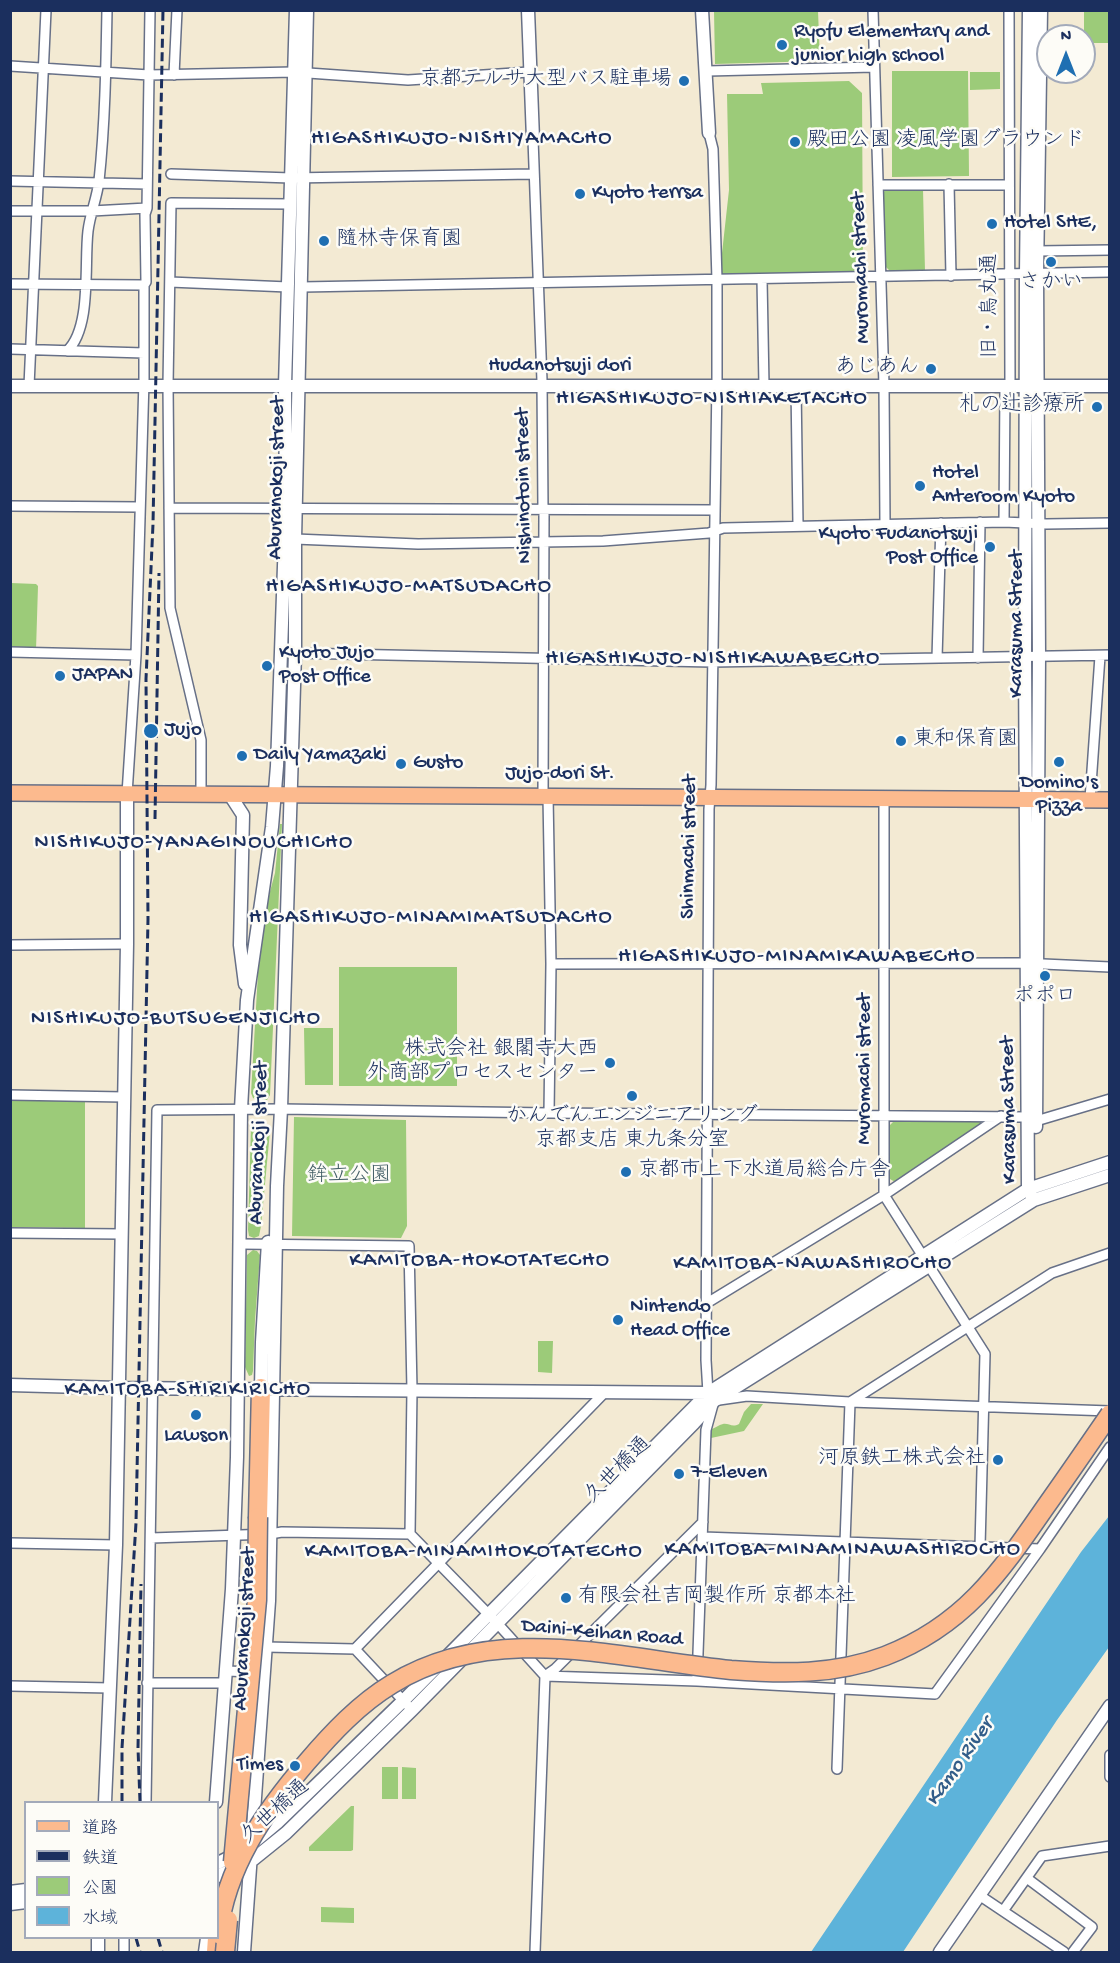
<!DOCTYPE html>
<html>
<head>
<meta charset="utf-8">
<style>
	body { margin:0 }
	#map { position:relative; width:1120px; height:1963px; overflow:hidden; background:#f3ead3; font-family:"Gochi Hand","Klee One",sans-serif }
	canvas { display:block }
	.frame { position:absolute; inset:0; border:12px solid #1b2f5e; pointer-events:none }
	.legend { position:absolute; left:24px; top:1801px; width:195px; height:138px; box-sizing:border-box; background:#fdfcf7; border:2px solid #a3aaba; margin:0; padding:8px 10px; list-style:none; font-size:18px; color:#1b2f5e }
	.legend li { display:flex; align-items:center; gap:12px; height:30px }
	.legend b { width:30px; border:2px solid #a3aaba }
	.north { position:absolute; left:1036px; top:24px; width:60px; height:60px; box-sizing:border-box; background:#fdfcf7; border:2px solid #a3aaba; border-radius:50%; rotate:0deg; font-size:16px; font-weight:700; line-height:24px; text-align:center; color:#1b2f5e }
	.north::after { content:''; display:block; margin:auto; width:21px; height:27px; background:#1f6fb2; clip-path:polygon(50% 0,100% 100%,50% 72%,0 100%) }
</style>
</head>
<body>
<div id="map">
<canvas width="1120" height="1963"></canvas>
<div class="frame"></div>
<ul class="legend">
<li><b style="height:8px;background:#fcba8e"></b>道路</li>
<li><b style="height:8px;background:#1b2f5e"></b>鉄道</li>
<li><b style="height:16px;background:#9ccb79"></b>公園</li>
<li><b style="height:16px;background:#5db3da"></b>水域</li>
</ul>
<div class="north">N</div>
</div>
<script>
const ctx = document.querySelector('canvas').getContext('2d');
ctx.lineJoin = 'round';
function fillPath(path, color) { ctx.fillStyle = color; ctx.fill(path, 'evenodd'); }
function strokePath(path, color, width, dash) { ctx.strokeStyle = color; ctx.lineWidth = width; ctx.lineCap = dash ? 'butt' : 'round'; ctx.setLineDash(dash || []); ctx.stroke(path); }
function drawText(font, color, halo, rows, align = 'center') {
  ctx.font = font + ' "Gochi Hand","Klee One",sans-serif'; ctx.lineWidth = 5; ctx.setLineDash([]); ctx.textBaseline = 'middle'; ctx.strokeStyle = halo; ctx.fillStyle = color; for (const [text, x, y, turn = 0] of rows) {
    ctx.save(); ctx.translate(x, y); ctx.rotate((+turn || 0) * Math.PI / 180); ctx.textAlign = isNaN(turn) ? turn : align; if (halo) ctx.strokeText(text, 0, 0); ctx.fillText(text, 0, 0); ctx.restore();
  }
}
fillPath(new Path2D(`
	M714,11H818L820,61L715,64Z
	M1084,11H1109V43H1084Z
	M892,71H968L969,176L892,177Z
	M970,72H1000V89L970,90Z
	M849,81L862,93L863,271L724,275L720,271L729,190L727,94H763L761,83Z
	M886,189H923L925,271L891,272L885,266L883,193Z
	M11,583L36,584L38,586L36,650H11Z
	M280,824H282L270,1095L267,1100L259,1101L253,1098L251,1093L259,956L265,910L275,873Z
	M339,967H457V1086H339Z
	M304,1028H333V1085H305Z
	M11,1100L85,1101V1228L11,1227Z
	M294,1117L406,1120L407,1226L401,1238L292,1236Z
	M258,1121L269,1126L270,1131L261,1226L259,1236L254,1238L249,1236L248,1230L251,1126Z
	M894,1121H980L983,1126L895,1182L890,1179L889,1126Z
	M253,1250L257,1251L260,1255L255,1320L253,1371L252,1375L249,1376L245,1367L247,1255Z
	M538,1341H553L552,1373L538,1372Z
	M751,1404H763L744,1431L711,1438V1430C714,1428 719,1425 723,1424C729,1423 732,1428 739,1424L744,1412Z
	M382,1767H398V1799H382Z
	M402,1767L416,1768V1799H402Z
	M351,1806H354L353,1850L351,1851H309V1847Z
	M321,1907L354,1908V1923L321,1922Z`), '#9ccb79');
fillPath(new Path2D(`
	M1109,1516V1647L1057,1720L903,1952H811L1081,1552Z`), '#5db3da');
const minor = new Path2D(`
	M873,10L884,386L885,524
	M1009,10L1010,386
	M10,66L149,75L294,72L408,80L529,72
	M707,71L874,67
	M174,75L177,10
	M533,139L542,381L543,510L544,514L543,796
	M171,174L291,178L533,174
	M10,181L147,184
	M949,184L951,276
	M878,185H1009
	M10,211H92L147,208
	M1037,251L1110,250
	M762,279L764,386
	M170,282L288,287
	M10,284L144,285
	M302,287L1110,272
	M10,349L144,353
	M67,351C92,328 84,264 88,231C90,214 97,198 99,181C105,124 106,67 107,10
	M29,386L46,10
	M796,386L798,525
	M10,506L140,507
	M169,508L715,510
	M1004,522L1005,386
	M295,539L418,544L603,541L709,533L723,528L1004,522L1046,524L1110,523
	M10,652L136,655
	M295,653L712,662L1110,655
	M937,658L941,523
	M978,658L980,522
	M127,794L136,655L144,380V285L146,282L145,214L147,208L150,10
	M201,794V740L170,608L168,385L171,203L290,204
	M548,796L551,964L549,1113
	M884,798V1195L985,1354L980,1547
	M1090,799L1100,656
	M10,945L127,944
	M551,964L1021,963L1110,967
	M10,1095L124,1097
	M1036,1121L1110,1099
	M10,1233L122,1234
	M241,1244L409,1246L412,1390L410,1534L497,1623L545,1676L535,1952
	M707,1303L884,1195L1001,1116
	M719,1400L747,1396L850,1402L1110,1411
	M850,1402L1052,1273L1110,1253
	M703,1537L1040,1549
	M151,1538L270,1534L282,1532L410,1534
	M10,1543L116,1545
	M266,1647L355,1649L412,1710
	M355,1649L605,1392
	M226,1671L254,1672
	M545,1676L697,1681L935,1694L1040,1549L1110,1447
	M545,1676L555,1669L703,1522
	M697,1681L706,1430L714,1401L708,1393L706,1360L709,809L711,785L717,381V280L713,149L709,133
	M147,1683H225
	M10,1686L110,1688
	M1110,1755V1777
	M837,1769L850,1402
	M146,1802L157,1110L281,1109L549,1113L1028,1117
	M1028,1879L1092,1927L1073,1952
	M979,1895L1064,1952
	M1003,1911L1042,1856L1110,1846
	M124,1952V1938`);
const tertiary = new Path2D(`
	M528,10L533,139
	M702,10L709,133
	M1029,10L1026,274L1025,657L1028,1189L1034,1200
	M10,386H1110
	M230,795L243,815L240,945L245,984
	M1036,1127L1039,657L1037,274L1041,10
	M10,1385L119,1388L708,1393
	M261,1388L262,1342L268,1242
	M105,1802L116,1545L127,944V794
	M216,1802L232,1589L237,1457L241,1109L247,1000L272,827L277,766L286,509L285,386L296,10
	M253,1843L277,1823L403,1701L708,1393L1028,1189L1110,1162
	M218,1863L238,1853
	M218,1876L250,1862L286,1833L412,1710L694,1423L714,1401L1034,1200L1110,1175
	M10,1892L26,1890
	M10,1904L26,1902
	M98,1952V1938
	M205,1952L207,1938
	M244,1952L269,1601L277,1186L281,1109L295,653V539L307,10
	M940,1952L1110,1706`);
const primary = new Path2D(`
	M10,793L1110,800`);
const motorway = new Path2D(`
	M258,1517L261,1388
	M216,1952L217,1938`);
strokePath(minor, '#677087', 12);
strokePath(tertiary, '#677087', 15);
strokePath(primary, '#677087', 18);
strokePath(motorway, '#677087', 21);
strokePath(minor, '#fff', 9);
strokePath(tertiary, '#fff', 12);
strokePath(primary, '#fcba8e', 15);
strokePath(motorway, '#fcba8e', 18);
strokePath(new Path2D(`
	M155,819L159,573
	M122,1802V1748L136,1523L148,919L146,679L153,524L163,10
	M140,1802L138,1748L141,1584
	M136,1938L140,1952
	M158,1938L162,1952`), '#1b2f5e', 3, [9, 4.5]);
const motorwayBridge = new Path2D(`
	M233,1862L257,1600L258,1517
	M218,1934C226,1867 264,1812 307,1762C332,1733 359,1704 392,1684C496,1620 619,1659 731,1670C784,1674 835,1675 885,1656C963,1626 999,1574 1044,1509C1066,1478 1088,1446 1110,1414
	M225,1952L228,1920`);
strokePath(motorwayBridge, '#677087', 21, []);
strokePath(motorwayBridge, '#fcba8e', 18);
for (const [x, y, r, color] of [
	[782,45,6,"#1f6fb2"],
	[684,81,6,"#1f6fb2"],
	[795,142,6,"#1f6fb2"],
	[580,194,6,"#1f6fb2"],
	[992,224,6,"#1f6fb2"],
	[324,241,6,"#1f6fb2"],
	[1051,262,6,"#1f6fb2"],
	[931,369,6,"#1f6fb2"],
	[1097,407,6,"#1f6fb2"],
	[920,486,6,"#1f6fb2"],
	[990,547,6,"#1f6fb2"],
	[267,666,6,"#1f6fb2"],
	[60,676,6,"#1f6fb2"],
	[151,731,8,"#1f6fb2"],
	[901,741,6,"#1f6fb2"],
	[242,756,6,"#1f6fb2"],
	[1059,762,6,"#1f6fb2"],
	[401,764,6,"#1f6fb2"],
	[1045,976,6,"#1f6fb2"],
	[610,1063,6,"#1f6fb2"],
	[632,1096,6,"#1f6fb2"],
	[626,1172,6,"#1f6fb2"],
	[618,1320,6,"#1f6fb2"],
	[196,1415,6,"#1f6fb2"],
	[998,1460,6,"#1f6fb2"],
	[679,1474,6,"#1f6fb2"],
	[566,1598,6,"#1f6fb2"],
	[295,1766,6,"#1f6fb2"]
]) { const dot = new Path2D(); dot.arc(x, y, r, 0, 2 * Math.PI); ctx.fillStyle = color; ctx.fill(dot); strokePath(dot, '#fdfcf7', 2); }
drawText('21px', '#1b2f5e', '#fdfcf7', [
	["Ryofu Elementary and",794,33],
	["junior high school",794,57],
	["京都テルサ大型バス駐車場",672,81,"right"],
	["殿田公園 凌風学園グラウンド",807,142],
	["Kyoto terrsa",592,194],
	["Hotel SHE,",1004,224],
	["隨林寺保育園",336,241],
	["さかい",1051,284,"center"],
	["あじあん",919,369,"right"],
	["札の辻診療所",1085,407,"right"],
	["Hotel",932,474],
	["Anteroom Kyoto",932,498],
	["Kyoto Fudanotsuji",978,535,"right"],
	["Post Office",978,559,"right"],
	["Kyoto Jujo",279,654],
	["Post Office",279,678],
	["JAPAN",72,676],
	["Jujo",164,731],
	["東和保育園",913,741],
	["Daily Yamazaki",254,756],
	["Gusto",413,764],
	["Domino's",1059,784,"center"],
	["Pizza",1059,808,"center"],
	["ポポロ",1045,998,"center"],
	["株式会社 銀閣寺大西",598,1051,"right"],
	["外商部プロセスセンター",598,1075,"right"],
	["かんでんエンジニアリング",632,1118,"center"],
	["京都支店 東九条分室",632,1142,"center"],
	["京都市上下水道局総合庁舎",638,1172],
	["Nintendo",630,1308],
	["Head Office",630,1332],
	["Lawson",196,1437,"center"],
	["河原鉄工株式会社",986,1460,"right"],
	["7-Eleven",691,1474],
	["有限会社吉岡製作所 京都本社",578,1598],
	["Times",283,1766,"right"]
], 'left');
drawText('21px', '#1b2f5e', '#fdfcf7', [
	["Muromachi street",862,268,-92],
	["旧・烏丸通",992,306,-90],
	["Hudanotsuji dori",560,367],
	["Aburanokoji street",278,478,-89],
	["Nishinotoin street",525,486,-91],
	["Karasuma Street",1018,624,-90],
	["Jujo-dori St.",560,775],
	["Shinmachi street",690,847,-89],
	["Muromachi street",866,1069,-90],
	["Karasuma Street",1010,1110,-91],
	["Aburanokoji street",260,1143,-88],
	["久世橋通",619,1471,-45],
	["Aburanokoji street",246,1629,-87],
	["Daini-Keihan Road",602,1634,5],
	["久世橋通",276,1813,-42]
]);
drawText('21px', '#425e66', '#fdfcf7', [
	["鉾立公園",349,1177]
]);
ctx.letterSpacing = '1.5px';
drawText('22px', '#1b2f5e', '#fdfcf7', [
	["HIGASHIKUJO-NISHIYAMACHO",462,140],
	["HIGASHIKUJO-NISHIAKETACHO",712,400],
	["HIGASHIKUJO-MATSUDACHO",409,588],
	["HIGASHIKUJO-NISHIKAWABECHO",713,660],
	["NISHIKUJO-YANAGINOUCHICHO",194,844],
	["HIGASHIKUJO-MINAMIMATSUDACHO",431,919],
	["HIGASHIKUJO-MINAMIKAWABECHO",797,958],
	["NISHIKUJO-BUTSUGENJICHO",176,1020],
	["KAMITOBA-HOKOTATECHO",480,1262],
	["KAMITOBA-NAWASHIROCHO",813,1265],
	["KAMITOBA-SHIRIKIRICHO",188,1391],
	["KAMITOBA-MINAMINAWASHIROCHO",843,1551],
	["KAMITOBA-MINAMIHOKOTATECHO",474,1553]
]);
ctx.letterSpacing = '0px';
drawText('italic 22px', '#325d89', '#fdfcf7', [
	["Kamo River",961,1763,-55]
]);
</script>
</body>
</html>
